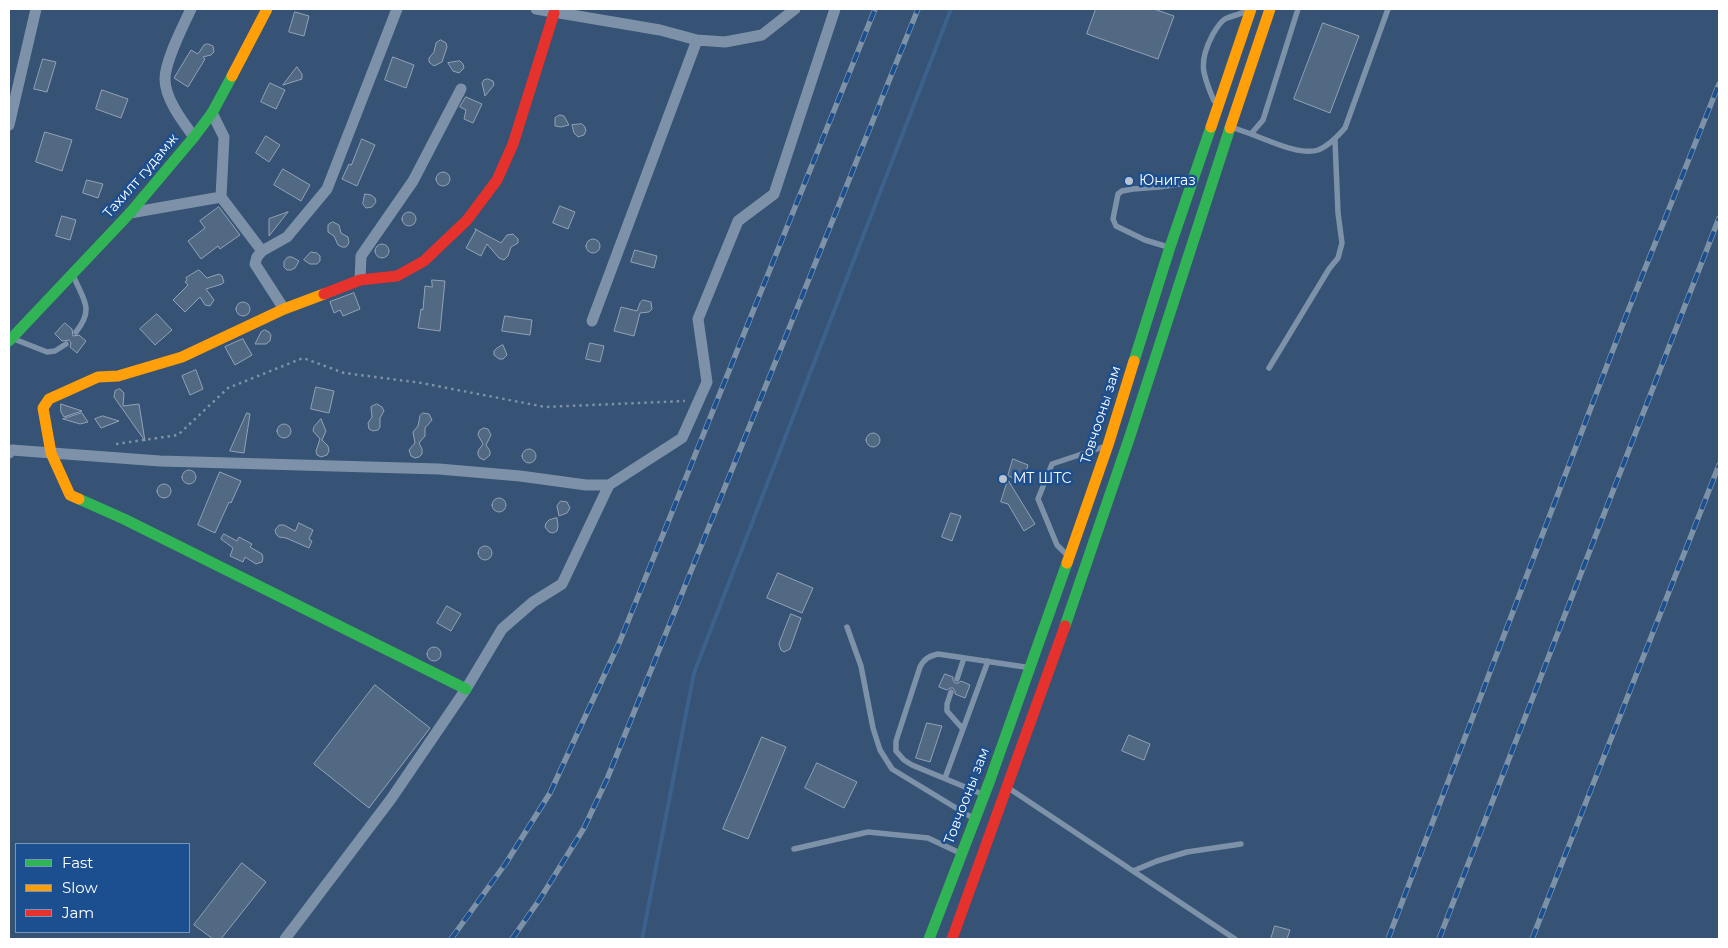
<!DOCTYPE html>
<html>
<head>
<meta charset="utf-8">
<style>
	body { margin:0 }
	#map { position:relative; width:1728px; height:948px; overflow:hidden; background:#365274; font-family:Montserrat,sans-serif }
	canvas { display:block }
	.frame { position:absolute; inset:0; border:10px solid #fff; pointer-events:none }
	.legend { position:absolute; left:15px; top:843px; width:175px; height:90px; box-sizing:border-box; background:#1b4f8f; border:1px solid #7695bc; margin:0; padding:6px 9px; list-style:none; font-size:15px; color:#fff }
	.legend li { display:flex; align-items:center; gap:10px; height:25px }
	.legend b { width:25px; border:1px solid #7695bc }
</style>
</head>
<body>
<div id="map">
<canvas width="1728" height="948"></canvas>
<div class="frame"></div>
<ul class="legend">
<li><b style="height:6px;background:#30b455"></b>Fast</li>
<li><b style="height:6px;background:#ff9f0a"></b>Slow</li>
<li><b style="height:6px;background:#e5322d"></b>Jam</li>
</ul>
</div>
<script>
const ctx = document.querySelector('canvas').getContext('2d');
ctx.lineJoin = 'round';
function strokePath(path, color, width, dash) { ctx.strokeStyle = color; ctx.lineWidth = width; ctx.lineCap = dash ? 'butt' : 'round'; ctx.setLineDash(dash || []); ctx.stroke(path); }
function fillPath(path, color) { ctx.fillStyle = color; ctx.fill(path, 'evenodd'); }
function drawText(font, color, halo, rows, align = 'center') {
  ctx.font = font + ' Montserrat,sans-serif'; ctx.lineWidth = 5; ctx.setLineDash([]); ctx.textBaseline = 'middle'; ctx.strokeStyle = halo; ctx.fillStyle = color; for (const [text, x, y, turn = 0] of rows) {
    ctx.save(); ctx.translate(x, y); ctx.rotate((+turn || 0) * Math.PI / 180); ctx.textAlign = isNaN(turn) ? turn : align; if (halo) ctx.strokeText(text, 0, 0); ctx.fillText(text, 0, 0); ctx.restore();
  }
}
strokePath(new Path2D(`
	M642,939L694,673L951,9`), '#3b618d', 4);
const building = new Path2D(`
	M1096,9H1154L1174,16L1158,59L1087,34Z
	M295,12L309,16L304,36L289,32Z
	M1323,23L1359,36L1330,113L1294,99Z
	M441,40L446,43L447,47L442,62L434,66L429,62V58L434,52L436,43Z
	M208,44L213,46L214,52L211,55L203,57L205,59L188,87L174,78L191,50L198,54L204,45Z
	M393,57L414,65L406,88L385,80Z
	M43,59L56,62L47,92L34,89Z
	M460,61L463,64L464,68L459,73L453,71L448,63Z
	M297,67L302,74V79L283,85Z
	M488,79L493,81L494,85L485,96L482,83L484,80Z
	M270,83L285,90L276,109L261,102Z
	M102,90L128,99L121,118L96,109Z
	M466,97L482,104L473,123L464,119L466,110L460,107Z
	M560,115L564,116L569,125L561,127L555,126V118Z
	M582,124L585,127L586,131L584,135L578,137L574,133L572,125Z
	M45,132L72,140L62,171L36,162Z
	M266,136L280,145L269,162L256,153Z
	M362,139L375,145L357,186L342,179L349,164L351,165Z
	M283,169L310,185L301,201L274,185Z
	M436 179a7 7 0 1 1 14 0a7 7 0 1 1-14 0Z
	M87,180L103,184L98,198L83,193Z
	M365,194L371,195L375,198L376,202L372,207L366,208L363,204Z
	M560,206L575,212L568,229L553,223Z
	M219,207L240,235L220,249L218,246L201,259L188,241L205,228L200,221Z
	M288,212L269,236V219Z
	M402 219a7 7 0 1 1 14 0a7 7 0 1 1-14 0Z
	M62,216L76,220L70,240L56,236Z
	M333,222L339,225L341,233L348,237L349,243L346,247H342L338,245L334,236L328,232V225Z
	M475,229L501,243L507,235L513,234L518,239V243L511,247L508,256L504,260L499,258L487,244L481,256L466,248L476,230Z
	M586 246a7 7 0 1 1 14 0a7 7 0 1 1-14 0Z
	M375 251a7 7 0 1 1 14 0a7 7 0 1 1-14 0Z
	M635,250L657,256L654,268L631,262Z
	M311,252L317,253L320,256V261L317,264H310L304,260Z
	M288,257H292L299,261L295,268L291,270H287L284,267V262Z
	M199,270L207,278L219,274L222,276L224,282L222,284L206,289L214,300L210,306L205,305L200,297L185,312L173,300L188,285L185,282L187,280L186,278Z
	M432,280L445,281L440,331L418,328L421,309L423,310L425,286L432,287Z
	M354,293L360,309L343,316L340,310L334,313L330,302Z
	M643,300L651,302L652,309L649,312L640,313L634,336L614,331L621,307L637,311L640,303Z
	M236 309a7 7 0 1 1 14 0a7 7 0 1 1-14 0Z
	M157,314L172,330L155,345L140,329Z
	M505,316L532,320L530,335L502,331Z
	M65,323L72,329L73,336L79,335L86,341L77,353L70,347L71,343L69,340L62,341L55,334Z
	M265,330L269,332L271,335L270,341L266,344H255L261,332Z
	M243,339L252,355L235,365L225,347Z
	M590,343L604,346L600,362L586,359Z
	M503,345L507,355L503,359H499L494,355V351L497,348Z
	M196,370L203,389L190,395L182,376Z
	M316,387L334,391L329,413L311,409Z
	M120,389L124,393L123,406L139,404L145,441L114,397L115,391Z
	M61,404L82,411L64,417L61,412Z
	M377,404L382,407L384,411L380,418V427L378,430L373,431L369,429L368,423L372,417L371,407Z
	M82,413L88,422L80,424L63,419Z
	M247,413L250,414L244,453L230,451Z
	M423,413L429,414L432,420L425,428V436L419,443L422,449V454L419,457L415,458L411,456L409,450L415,443L413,432L418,426L420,416Z
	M103,416L119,421L101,428L95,419Z
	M321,419L326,431L322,440L328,446L329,451L327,455L321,457L317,455L316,451L320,439L313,431L314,427Z
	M277 431a7 7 0 1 1 14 0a7 7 0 1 1-14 0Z
	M484,428L488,429L491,435L486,445L490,451V455L484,460L480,458L478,455V451L483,444L478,435L479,431Z
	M866 440a7 7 0 1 1 14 0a7 7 0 1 1-14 0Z
	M522 456a7 7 0 1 1 14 0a7 7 0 1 1-14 0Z
	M1013,459L1028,465L1023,481L1008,476Z
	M182 477a7 7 0 1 1 14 0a7 7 0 1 1-14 0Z
	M220,472L241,481L231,503L229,502L215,533L198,525Z
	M1008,480L1035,524L1024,531L1008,504L1001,502Z
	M157 491a7 7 0 1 1 14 0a7 7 0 1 1-14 0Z
	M492 505a7 7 0 1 1 14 0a7 7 0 1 1-14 0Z
	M561,501L567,502L570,508L567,513L559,516L557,506Z
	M951,513L961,516L952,541L942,537Z
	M557,518L558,526L557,531L553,533L549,532L545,527L546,523L549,520Z
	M299,523L313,530L309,539L312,541L309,548L286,538L279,537L276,534L275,530L279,525H284L295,531Z
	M224,534L237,541L239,537L252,544L250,547L262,554L263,558L262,562L256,564L245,557L243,562L230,556L233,548L221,539Z
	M478 553a7 7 0 1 1 14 0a7 7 0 1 1-14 0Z
	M778,573L813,588L802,613L767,598Z
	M447,606L461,614L451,631L437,623Z
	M791,614L801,618L790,649L784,652L781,650L779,644Z
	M427 654a7 7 0 1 1 14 0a7 7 0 1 1-14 0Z
	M945,674L953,677V680L955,683H958L961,681L970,685L965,698L955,694V691L953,688H950L947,690L939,687Z
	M375,685L430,728L369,808L314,764Z
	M927,723L942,726L930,762L916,758Z
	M1129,735L1150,744L1144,760L1122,751Z
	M762,737L786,747L748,839L723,829Z
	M817,763L857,782L844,808L805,788Z
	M242,863L266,882L221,939H213L194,925Z
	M1275,926L1290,930L1287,939H1271Z`);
fillPath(building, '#526984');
strokePath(building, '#92a2b6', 1);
strokePath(new Path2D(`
	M116,444L178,435L228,388L303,358L344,373L422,383L545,407L685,401`), '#7d92a8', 2.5, [2.5, 4]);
strokePath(new Path2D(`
	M1214,101C1202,73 1198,62 1213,34C1216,29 1220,22 1225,19C1231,16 1238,15 1244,12
	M1234,128L1251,134L1263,120L1298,9
	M1251,134C1268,140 1300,156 1318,150C1329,146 1338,136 1345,128L1388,9
	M1168,247L1145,240L1116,226L1113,219L1118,194L1122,191L1133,189L1159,187L1188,183
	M73,275C83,300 95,308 76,332
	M14,339L47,352L55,351L66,344
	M1269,368L1329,269L1338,258L1342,243L1338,213L1335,140
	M1066,554L1057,545L1038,499L1052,464L1103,447
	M847,627L861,666L873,728L880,750L892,769L971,817
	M957,679L964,658
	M951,692L947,704V711L962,728
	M945,778L988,661
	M1010,789L1235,939
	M982,794L912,765L904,760L896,751V741L920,667C924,659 929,656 938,654L1025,667
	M794,849L868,832L928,838L960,853
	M1133,871L1157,861L1187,852L1241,844`), '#7d92a8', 5.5);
strokePath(new Path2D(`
	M191,9C183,26 165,61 165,79C165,99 183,122 194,137
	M536,9L660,30L697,40L725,42L762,35L795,9
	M212,113L224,137L221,197L262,251L257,257L255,264L284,309
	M9,125L36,9
	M130,213L221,197
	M262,251L287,237L327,189L397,9
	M360,280L361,256L413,181L461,89
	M592,321L697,40
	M9,453L12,450L160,461L439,469L520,476L586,485H609L682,438L707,382L698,319L738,221L774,194L835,9
	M285,939L391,799L466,689L502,629L533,602L562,584L609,485`), '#7d92a8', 11);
strokePath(new Path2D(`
	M9,341L130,213L194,137L212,113L232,76
	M1134,361L1170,247L1211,127
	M79,499L124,519L466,689
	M1065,626L1130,436L1230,128
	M929,939L990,780L1067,563`), '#30b455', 11);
strokePath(new Path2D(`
	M232,76L267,9
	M1211,127L1251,9
	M1230,128L1270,9
	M79,499L70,495L51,453L43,408L49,399L98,377L118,376L182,357L284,309L324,294
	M1067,563L1108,445L1134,361`), '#ff9f0a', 11);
strokePath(new Path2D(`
	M324,294L360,280L397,276L424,261L467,220L497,180L513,144L554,13
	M952,939L1065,626`), '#e5322d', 11);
const rail = new Path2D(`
	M451,939L506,863L550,793L620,641L875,9
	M512,939L540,899L584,828L607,779L918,9
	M1388,939L1624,321L1719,84
	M1439,939L1719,218
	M1532,939L1719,465`);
strokePath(rail, '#7e92a7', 5.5);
strokePath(rail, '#1b4f8f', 4, [11]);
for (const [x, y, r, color] of [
	[1129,181,5,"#b9c2ce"],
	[1003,479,5,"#b9c2ce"]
]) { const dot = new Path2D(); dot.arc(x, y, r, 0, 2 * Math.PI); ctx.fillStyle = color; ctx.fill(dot); strokePath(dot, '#1b4f8f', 2); }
drawText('14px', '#fff', '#1b4f8f', [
	["Тахилт гудамж",141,176,-49],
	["Товчооны зам",1101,415,-72],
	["Товчооны зам",967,796,-69]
]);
drawText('14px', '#fff', '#1b4f8f', [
	["Юнигаз",1139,181],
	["MT ШТС",1013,479]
], 'left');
</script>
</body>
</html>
